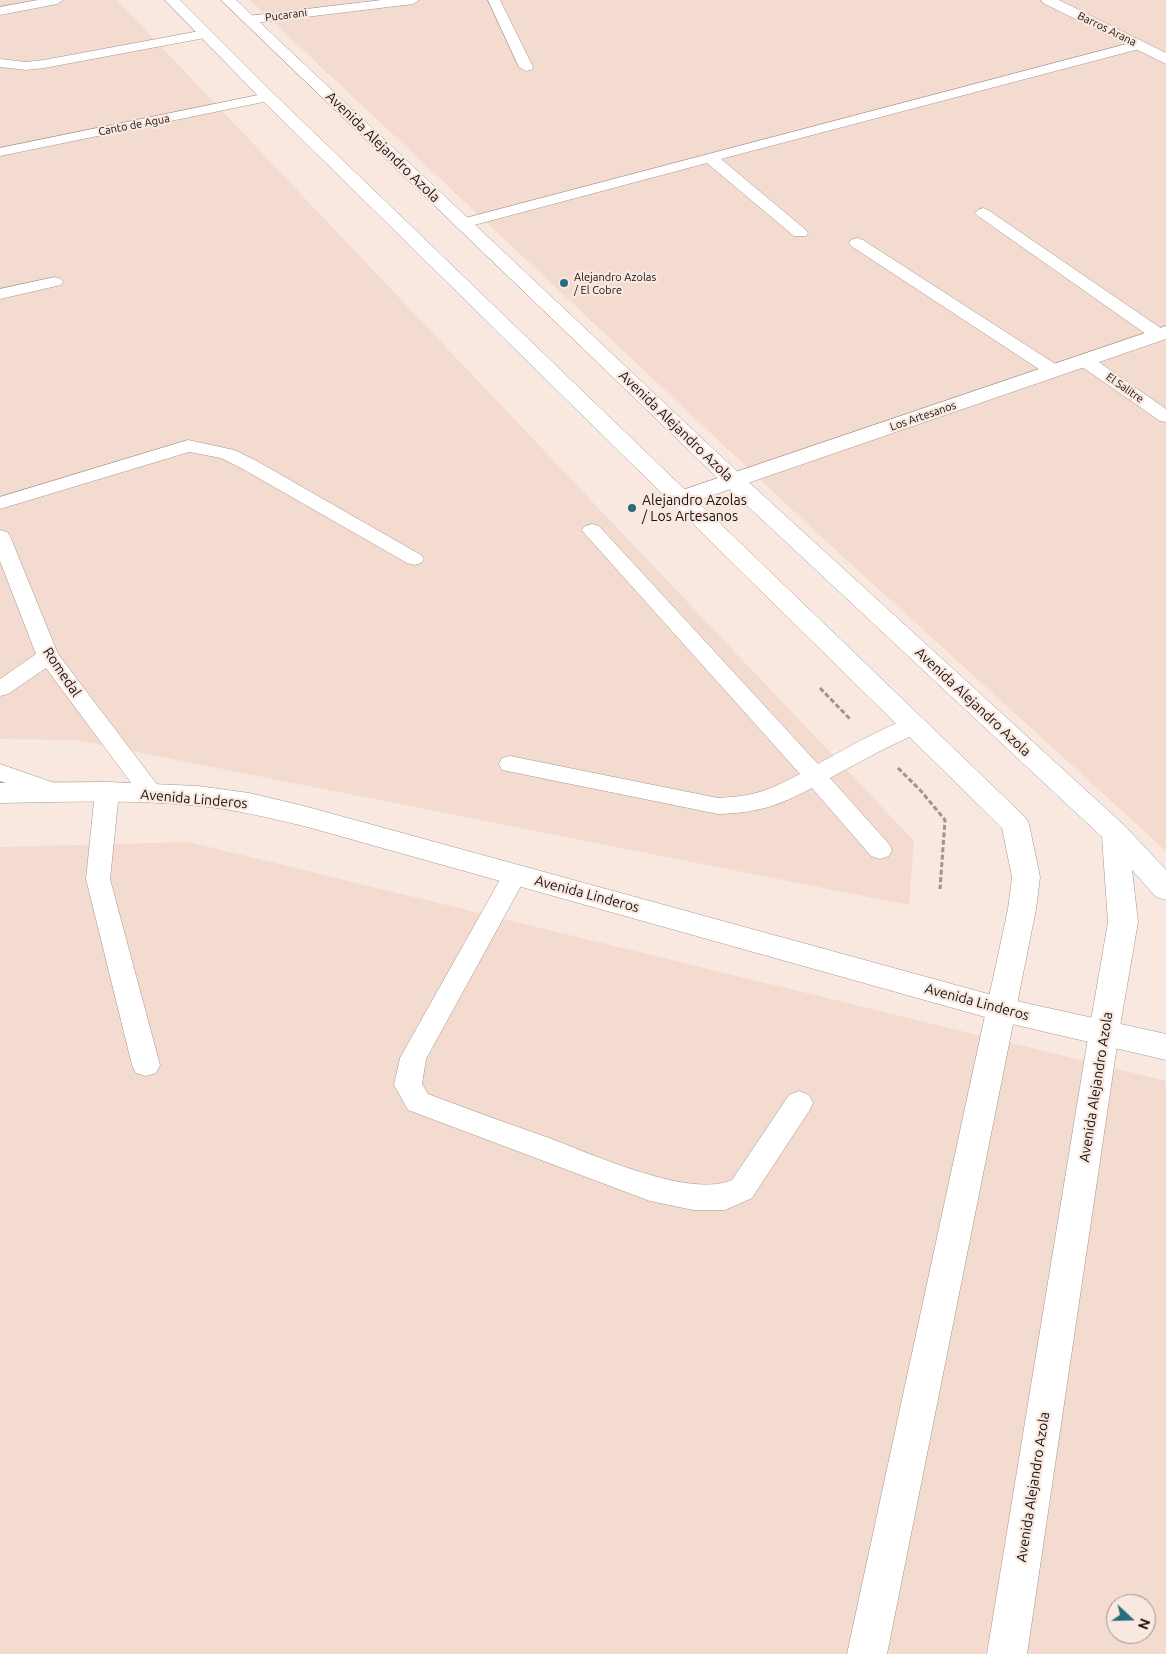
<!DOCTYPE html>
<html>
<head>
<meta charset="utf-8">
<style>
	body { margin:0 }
	#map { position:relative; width:1166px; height:1654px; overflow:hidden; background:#f9e8e0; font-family:Ubuntu,sans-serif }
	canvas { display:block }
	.north { position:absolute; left:1106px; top:1594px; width:50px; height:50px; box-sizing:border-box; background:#f9e8e0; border:1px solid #9f928c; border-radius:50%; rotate:111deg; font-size:14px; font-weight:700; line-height:20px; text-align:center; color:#17110f }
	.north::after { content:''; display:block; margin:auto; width:18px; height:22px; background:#2a6c7f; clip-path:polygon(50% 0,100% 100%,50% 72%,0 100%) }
</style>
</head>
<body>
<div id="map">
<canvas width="1166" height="1654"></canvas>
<div class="north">N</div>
</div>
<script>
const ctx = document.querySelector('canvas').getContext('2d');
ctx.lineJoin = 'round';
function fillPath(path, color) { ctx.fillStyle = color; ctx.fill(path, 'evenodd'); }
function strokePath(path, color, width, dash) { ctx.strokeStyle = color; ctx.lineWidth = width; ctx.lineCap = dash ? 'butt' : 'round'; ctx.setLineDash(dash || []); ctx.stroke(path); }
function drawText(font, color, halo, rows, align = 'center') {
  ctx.font = font + ' Ubuntu,sans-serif'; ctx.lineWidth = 4.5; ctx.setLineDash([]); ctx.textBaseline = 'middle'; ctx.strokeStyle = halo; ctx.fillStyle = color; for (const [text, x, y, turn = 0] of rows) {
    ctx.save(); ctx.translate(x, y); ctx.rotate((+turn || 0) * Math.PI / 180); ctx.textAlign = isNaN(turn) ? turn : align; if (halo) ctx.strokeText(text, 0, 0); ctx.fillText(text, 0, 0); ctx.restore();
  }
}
fillPath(new Path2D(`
	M0,0H117L914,841L909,905L76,740L0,739Z
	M250,0H1166V851L817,533Z
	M189,842L1166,1081V1654H0V847ZM1116,1604H1146V1634H1116Z`), '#f3dbd0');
const service = new Path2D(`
	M38,0H63L57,4L0,15V7Z
	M382,0H419L413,4L248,24L242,20L248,16Z
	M488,0H500L533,67L531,70L526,71L519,67Z
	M205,30L210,31L211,34L210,37L44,68L26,70L0,67V59L26,62L44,60Z
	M1138,41L1145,45L1143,48L721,159L806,230L808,233L806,236H794L707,163L463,228L458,226L455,223L458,220Z
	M268,93L273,94L275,97L273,100L0,156V148Z
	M983,208L988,210L1165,331V339H1153L978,216L975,213L978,210Z
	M857,238L863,240L1060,367L1063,371L1060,375L1054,376L1048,375L851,246L849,243L851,240Z
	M55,277L61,279L63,282L61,285L0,299V289Z
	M1084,355L1090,356L1166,409V422L1160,421L1078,364L1075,360L1078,356Z
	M188,440L234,450L255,460L421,555L424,559L421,563L414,565L407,563L241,468L221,458L189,452L0,509V497Z
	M592,524L599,526L818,764C834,755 899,718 914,718C917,718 919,720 922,721L925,726L922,731L882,750L830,778L889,844L892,850L889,856L880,859L871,856L812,788C778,806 757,813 718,814L502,770L499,764L502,758L510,756L718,798C755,796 767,791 800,774L585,534L582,530L585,526Z
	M0,530L7,532L10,536L58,654L159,787L163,793L159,799L151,801L143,799L46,668L8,694L0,696V679L36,654L0,561Z
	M0,764L66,787L70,793L66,799L58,801L0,781Z
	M107,784L115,786L119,792L110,879L160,1065L156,1073L146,1076L136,1073L132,1065L86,879L95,792L99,786Z
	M515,866L524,869L527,875L426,1059L422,1084L428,1094C468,1109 509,1124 549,1138C592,1154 690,1199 732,1180L789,1095L799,1091L809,1095L813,1103L809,1111L752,1198L725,1210H693L650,1201L408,1110L394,1085L400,1058L506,869Z`);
const minor = new Path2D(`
	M1041,0H1059L1166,53V64L1043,3Z`);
const tertiary = new Path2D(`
	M1166,326V339L687,504L679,506L671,504L668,499L671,494Z
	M107,782L198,786L249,793L304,806L1003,998L1166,1034V1060L1003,1022L304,826C269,818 235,809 199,806C133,799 66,802 0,803V783Z`);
const secondary = new Path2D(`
	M165,0H180L274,94L1025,817L1029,824L1040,877L1036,909L887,1654H847L1008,909L1012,877L1002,828L262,100Z
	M221,0H236L742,476L1125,826L1166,870V900L1156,897L1132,870L1138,922L1119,1032L1027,1654H987L1089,1032L1108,922L1102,837L726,486Z`);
strokePath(service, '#a6968f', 1);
strokePath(minor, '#a6968f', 1);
strokePath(tertiary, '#a6968f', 1);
strokePath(secondary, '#a6968f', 1);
strokePath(new Path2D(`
	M820,688L850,719
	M898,768L921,791L945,820L940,889`), '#a0948e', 3, [5, 2.5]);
fillPath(service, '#fff');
fillPath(minor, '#fff');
fillPath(tertiary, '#fff');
fillPath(secondary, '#fff');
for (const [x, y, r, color] of [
	[564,283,5,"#2a6c7f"],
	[632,508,5,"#2a6c7f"]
]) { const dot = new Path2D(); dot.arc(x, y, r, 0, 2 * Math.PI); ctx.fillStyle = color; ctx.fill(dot); strokePath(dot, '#f9e8e0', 2); }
drawText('11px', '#17110f', '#f9e8e0', [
	["Pucarani",286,15,-7],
	["Barros Arana",1107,29,26],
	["Canto de Agua",134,125,-11],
	["El Salitre",1125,388,35],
	["Los Artesanos",923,416,-19]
]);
drawText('11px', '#17110f', '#f9e8e0', [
	["Alejandro Azolas",574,277],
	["/ El Cobre",574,290]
], 'left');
drawText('14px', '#17110f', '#f9e8e0', [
	["Avenida Alejandro Azola",383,147,44],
	["Avenida Alejandro Azola",676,426,44],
	["Romedal",62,672,56],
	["Avenida Alejandro Azola",973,702,43],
	["Avenida Linderos",194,799,5],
	["Avenida Linderos",587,894,15],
	["Avenida Linderos",977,1002,15],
	["Avenida Alejandro Azola",1096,1087,-81],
	["Avenida Alejandro Azola",1033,1487,-81]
]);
drawText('14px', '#17110f', '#f9e8e0', [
	["Alejandro Azolas",642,500],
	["/ Los Artesanos",642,516]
], 'left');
</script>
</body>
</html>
